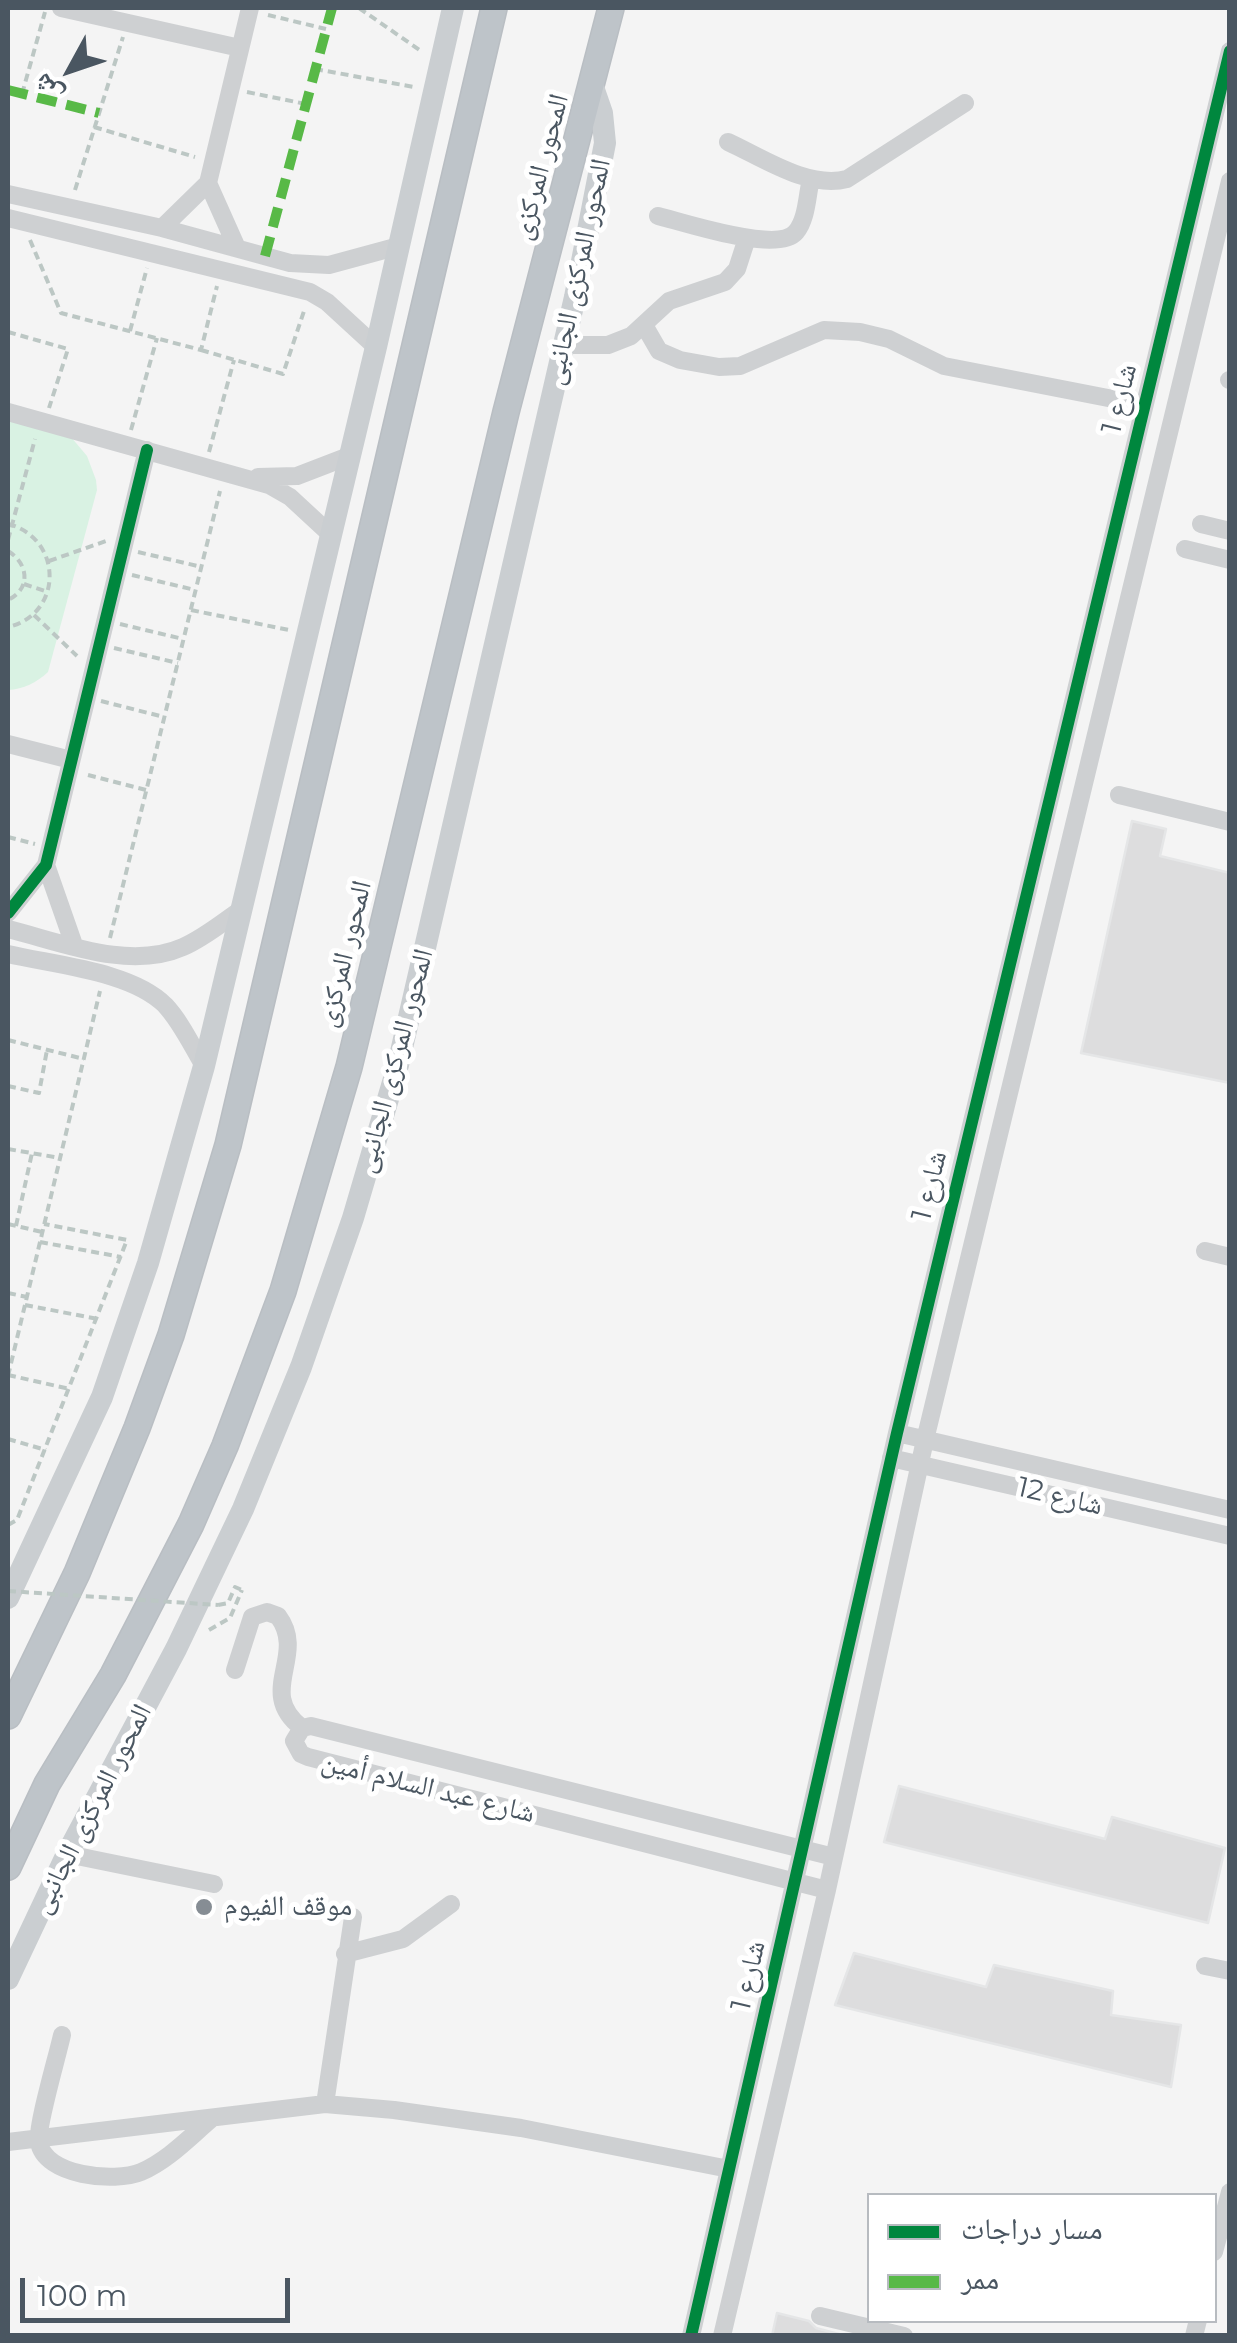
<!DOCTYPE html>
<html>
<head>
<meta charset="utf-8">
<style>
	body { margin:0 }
	#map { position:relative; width:1237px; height:2343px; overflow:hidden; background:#f4f4f4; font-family:Montserrat,"Noto Naskh Arabic",sans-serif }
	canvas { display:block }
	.frame { position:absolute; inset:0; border:10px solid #4a5661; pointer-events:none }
	.legend { position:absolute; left:867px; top:2193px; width:350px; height:130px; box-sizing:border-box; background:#fff; border:2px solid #b7bbc0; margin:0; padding:12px 18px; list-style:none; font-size:30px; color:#4a5661 }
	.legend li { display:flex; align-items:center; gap:20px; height:50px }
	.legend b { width:50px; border:2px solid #b7bbc0 }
	.north { position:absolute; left:20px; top:20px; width:100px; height:100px; -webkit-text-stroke:8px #fff; paint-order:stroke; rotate:230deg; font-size:28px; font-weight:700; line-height:40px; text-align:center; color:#4a5661 }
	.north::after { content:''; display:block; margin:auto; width:35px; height:45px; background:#4a5661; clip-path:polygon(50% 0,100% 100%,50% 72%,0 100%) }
	.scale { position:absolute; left:20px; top:2278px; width:270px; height:45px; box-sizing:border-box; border:5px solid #4a5661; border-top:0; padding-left:12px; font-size:30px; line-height:35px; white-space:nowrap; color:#4a5661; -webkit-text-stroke:8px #fff; paint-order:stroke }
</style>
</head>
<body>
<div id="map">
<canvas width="1237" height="2343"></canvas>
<div class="frame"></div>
<ul class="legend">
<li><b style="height:12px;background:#00873e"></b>مسار دراجات</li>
<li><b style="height:12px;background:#58b947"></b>ممر</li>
</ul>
<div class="north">ش</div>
<div class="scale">100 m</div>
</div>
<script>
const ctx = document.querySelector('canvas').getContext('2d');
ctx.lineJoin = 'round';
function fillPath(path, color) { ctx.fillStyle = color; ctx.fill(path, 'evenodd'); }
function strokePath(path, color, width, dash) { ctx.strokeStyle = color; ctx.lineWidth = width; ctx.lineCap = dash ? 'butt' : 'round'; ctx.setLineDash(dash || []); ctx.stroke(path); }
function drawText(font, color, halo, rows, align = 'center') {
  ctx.font = font + ' Montserrat,"Noto Naskh Arabic",sans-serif'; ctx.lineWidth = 10; ctx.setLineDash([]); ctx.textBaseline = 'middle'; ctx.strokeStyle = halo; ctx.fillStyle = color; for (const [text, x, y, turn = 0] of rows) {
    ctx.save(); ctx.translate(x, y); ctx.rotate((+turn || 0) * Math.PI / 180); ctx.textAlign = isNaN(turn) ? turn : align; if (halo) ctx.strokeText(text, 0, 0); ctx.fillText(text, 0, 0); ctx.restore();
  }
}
fillPath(new Path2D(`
	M8,421L71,437L87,456L96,480L97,490L48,672C36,683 24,689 8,690Z`), '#d9f2e3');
const building = new Path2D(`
	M1132,821L1166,829L1160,856L1230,873V1083L1081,1053Z
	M899,1786L1105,1839L1112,1817L1225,1848L1208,1923L884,1842Z
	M854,1953L986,1987L994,1965L1113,1991L1111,2015L1181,2025L1171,2087L835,2005Z
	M777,2313L809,2321L816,2328L846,2336H772Z`);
fillPath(building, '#ddddde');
strokePath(building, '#e5e6e7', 2.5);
const highway = new Path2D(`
	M8,1716L77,1573L137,1428L171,1335L228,1145L494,8
	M8,1867L47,1784L113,1675L191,1524L225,1446L283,1291L349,1067L506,412L611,8`);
strokePath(highway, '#b9bec3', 28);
strokePath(new Path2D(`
	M359,8L421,51
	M268,15L326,29
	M315,69L414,87
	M247,92L306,104
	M22,94L45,12
	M94,127L195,157
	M75,190L123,37
	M30,240L61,313L201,350L217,286
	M130,331L147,268
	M8,332L68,349L49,408
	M201,350L283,374L305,308
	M131,430L157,338
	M209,452L234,360
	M8,524C63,538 64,614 8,627
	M8,540L35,439
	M8,551C29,564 31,589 8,600
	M138,552L202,567
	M49,561L106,541
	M132,575L195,590
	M24,584L48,592
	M191,610L289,630
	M34,615L77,656
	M120,624L183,639
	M114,648L178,663
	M101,701L164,717
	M88,775L146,790
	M8,837L35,844
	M110,938L220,491
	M8,1040L84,1059
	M8,1086L39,1093L47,1050
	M8,1149L60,1158
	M8,1224L42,1232
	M16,1226L32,1153
	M40,1242L121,1257
	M8,1293L27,1297
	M25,1305L98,1319
	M8,1375L70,1389
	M8,1376L100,991
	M8,1439L46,1450
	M8,1525L17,1520L127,1240L44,1224
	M218,1605L228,1603L235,1587L242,1590
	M209,1630L230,1618L242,1590`), '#bcc7c4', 4, [8, 5]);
strokePath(new Path2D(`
	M61,8L240,48
	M728,142C763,158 808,189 847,179L965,103
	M208,183L237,248
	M8,194L162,228L290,263L329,265L399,246
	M658,216C686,223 778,254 796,232C807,219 807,195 811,179
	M8,218L310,292L327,302L376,347
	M162,228L208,183L250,8
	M644,325L659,351L680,360L719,367L740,366L824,330L860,332L889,339L944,366L1144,405
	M564,345H608L631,336L669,301L725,282L737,269L747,238
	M1229,380H1230
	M8,412L269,485L290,497L330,534
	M258,477L297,476L349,456
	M1201,524L1230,531
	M1185,549L1230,560
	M8,744L71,760
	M1119,795L1230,822
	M46,865L74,945
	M8,913L46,865L147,450
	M8,929C61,942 129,971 183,947C204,938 223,922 242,909
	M8,954C54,965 131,971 165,1005C181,1022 192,1046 204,1066
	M1205,1251L1230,1257
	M897,1433L1230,1510
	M891,1458L1230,1536
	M235,1670L252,1617L267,1612L278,1616C308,1656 255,1692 302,1728
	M67,1854L214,1884
	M827,1890L308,1757L301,1754L294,1741L302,1728L311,1726L834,1857
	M345,1954L403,1939L451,1904
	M1205,1966L1230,1971
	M62,2035C58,2054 36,2128 39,2142C44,2176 115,2183 141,2172C167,2161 189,2138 210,2120
	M325,2104L353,1917
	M8,2142L325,2104L394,2110L521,2128L729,2169
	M1214,2252L1230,2192
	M820,2316L904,2336
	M691,2336L897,1433L1230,51
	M722,2336L827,1890L925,1440L1230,181
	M1194,2336L1198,2320`), '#ced0d2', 18);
strokePath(new Path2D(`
	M8,1598L102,1397L148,1263L204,1066L376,347L453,8
	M8,1979L67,1854L176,1649L243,1509L301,1367L353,1218L398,1065L575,297L605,143L602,113L593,87`), '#caced1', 22);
strokePath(highway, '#bec4c9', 25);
strokePath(new Path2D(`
	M8,1591L218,1605`), '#bcc7c4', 4, [8, 5]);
strokePath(new Path2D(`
	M8,90L99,113
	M265,256L332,8`), '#58b947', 10, [20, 10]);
strokePath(new Path2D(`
	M8,913L46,865L147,450
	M691,2336L897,1433L1230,51`), '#00873e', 12);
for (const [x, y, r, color] of [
	[204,1907,10,"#868d94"]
]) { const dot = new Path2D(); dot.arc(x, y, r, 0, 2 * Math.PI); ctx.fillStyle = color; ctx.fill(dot); strokePath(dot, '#fff', 4); }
drawText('28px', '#4a5661', '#fff', [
	["المحور المركزى",541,167,-75],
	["المحور المركزى الجانبى",578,272,-78],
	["شارع 1",1120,399,-76],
	["المحور المركزى",345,954,-76],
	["المحور المركزى الجانبى",395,1061,-75],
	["شارع 1",930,1186,-76],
	["شارع 12",1060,1497,13],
	["شارع عبد السلام أمين",428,1788,14],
	["المحور المركزى الجانبى",92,1809,-63],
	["شارع 1",749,1976,-77]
]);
drawText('28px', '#4a5661', '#fff', [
	["موقف الفيوم",224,1907]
], 'left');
</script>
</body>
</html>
